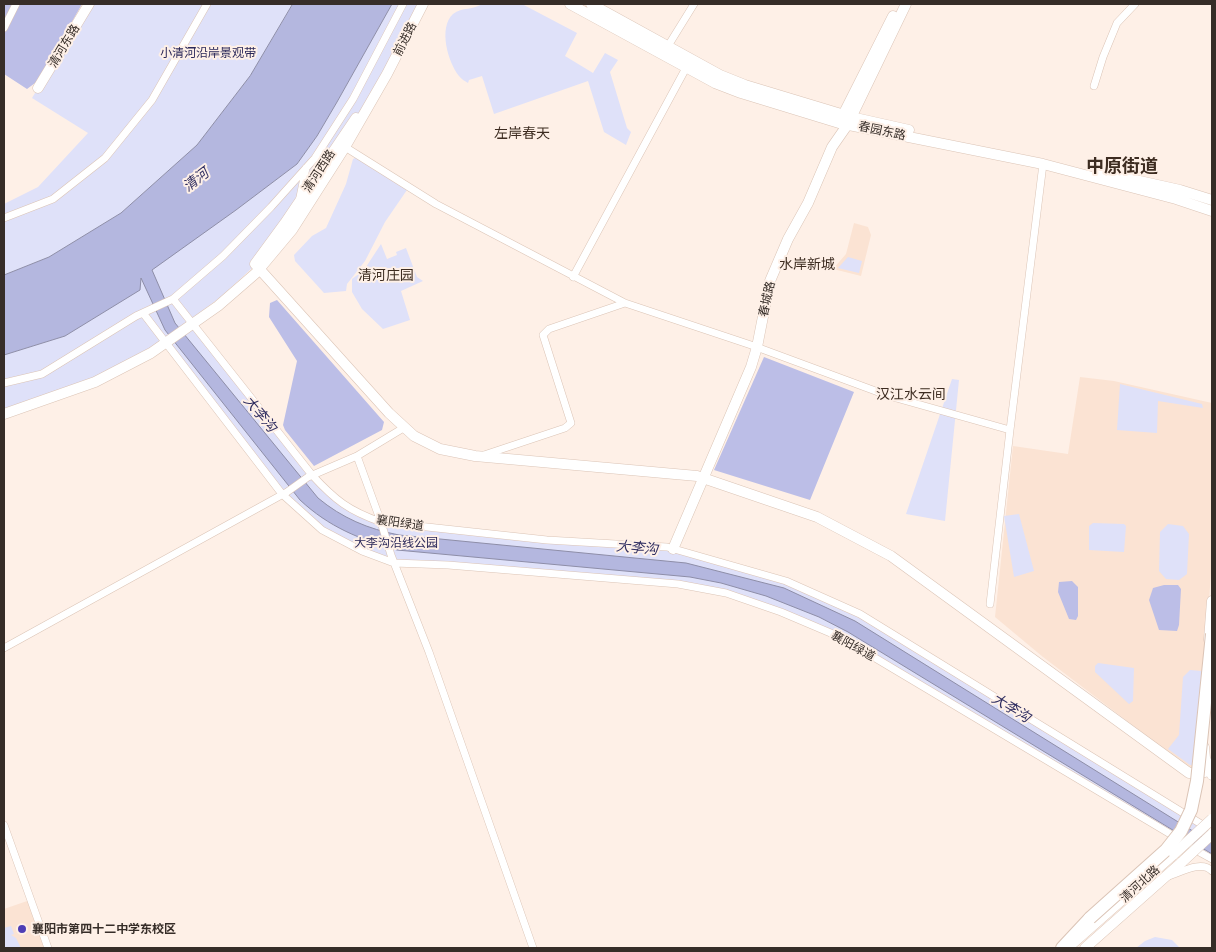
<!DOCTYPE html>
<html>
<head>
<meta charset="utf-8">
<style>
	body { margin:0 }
	#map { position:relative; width:1216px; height:952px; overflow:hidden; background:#fef0e7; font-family:"Golos Text",sans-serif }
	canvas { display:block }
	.frame { position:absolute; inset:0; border:5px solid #362d28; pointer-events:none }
</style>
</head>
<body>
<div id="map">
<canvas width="1216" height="952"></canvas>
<div class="frame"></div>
</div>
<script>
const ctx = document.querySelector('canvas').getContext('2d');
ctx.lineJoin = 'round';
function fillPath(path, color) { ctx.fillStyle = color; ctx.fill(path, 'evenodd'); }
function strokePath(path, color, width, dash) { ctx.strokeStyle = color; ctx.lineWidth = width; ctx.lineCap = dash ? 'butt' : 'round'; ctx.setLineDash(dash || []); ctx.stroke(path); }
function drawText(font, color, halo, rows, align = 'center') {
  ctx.font = font + ' "Golos Text","Noto Sans SC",sans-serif'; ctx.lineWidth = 4; ctx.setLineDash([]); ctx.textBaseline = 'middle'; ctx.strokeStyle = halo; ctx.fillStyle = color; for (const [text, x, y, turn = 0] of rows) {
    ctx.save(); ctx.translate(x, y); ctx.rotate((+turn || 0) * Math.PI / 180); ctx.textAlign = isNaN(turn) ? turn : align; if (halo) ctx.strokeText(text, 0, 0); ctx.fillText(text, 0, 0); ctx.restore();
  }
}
fillPath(new Path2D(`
	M854,223L868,227L871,235L861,276L833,269L846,254Z
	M1080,377L1114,381L1212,403V559L1197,769H1190L1043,657L995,617L1013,446L1068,454Z
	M30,900L48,948H4V909Z`), '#fbe3d3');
fillPath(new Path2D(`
	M89,4H294L250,76L197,145L121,213L49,257L4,275V204L38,187L88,133L32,98Z
	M392,4H423L387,74L252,268L222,296L190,320L333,497L381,522L547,540L667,547L786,581L860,615L1212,833V859L840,637L726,593L678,584L394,563L322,530L282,494L153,328L162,344L93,380L4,411V355L65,336L139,290L140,277L236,210L297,164L317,136L337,102Z
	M482,4H522L577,33L565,56L593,73L605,53L618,60L610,72L627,128L631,132L626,145L604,132L588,81L494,114L482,76L469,80L468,83C465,81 461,79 459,76C448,62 438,28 453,14C462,7 474,10 482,4Z
	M359,156L409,187L385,222L365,261L347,284L346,291L324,293L295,261L294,255L312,236L326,228L346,184L353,159Z
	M381,244L387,259L397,255L396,252L406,248L417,277L423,281L401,291L410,320L383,329L362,309L352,292V279L364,270Z
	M848,257L862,261L859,273L838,268Z
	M952,379L959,380L945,521L906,514Z
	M1120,384L1202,404L1203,408L1158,401L1157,433L1117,430Z
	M1019,514L1034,571L1014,577L1004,516Z
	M1093,523L1124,524L1126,526L1124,552L1089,550V526Z
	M1168,524L1183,526L1189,534L1187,574L1179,580L1166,579L1159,571L1160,532Z
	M1098,663L1134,668L1133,701L1129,704L1095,672V666Z
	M1190,670L1202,671L1197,766L1190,765L1168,749L1179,735L1183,677Z
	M11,926L14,934L11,935L16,938L21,948H4V928Z
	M1155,937L1172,940L1180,948H1136L1145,941Z`), '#dfe1f9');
fillPath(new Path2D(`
	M4,4H82L39,80L27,89L4,74Z
	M277,300L384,422L382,430L314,466L285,430L283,425L297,361L269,317L270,303Z
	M764,357L854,392L810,500L714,470Z
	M1072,581L1078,587V616L1076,620L1069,619L1058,592L1059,582Z
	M1164,585H1178L1181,589L1179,625L1177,631L1159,630L1149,600L1153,588Z`), '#bcbee7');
const water = new Path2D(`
	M293,4H392L337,102L317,136L297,164L236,210L152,270L175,323L318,498C342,518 368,529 399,535L686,563L784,588L855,621L1212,843V854L848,632L819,617L766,596L721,583L690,577L397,550C359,539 329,527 300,500L165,330L141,278L140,290L65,336L4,355V275L49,257L121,213L197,145L250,76Z`);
fillPath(water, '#b4b7df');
strokePath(water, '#8e8ea8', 1);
const street = new Path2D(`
	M4,28L16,4
	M668,46L694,4
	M1094,86L1103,57L1117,23L1135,4
	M345,147L436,204L625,303L751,345L889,396L1010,430L1043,164
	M300,197L306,168
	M4,218L53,199L105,158L152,100L207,4
	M573,277L686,68
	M173,299L312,475C335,500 349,511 381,522L547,540L667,547L786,581L860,614L1206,827
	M143,313L282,494L322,530L362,551L394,563L448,565L678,584L726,593L781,612L840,637L1177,838
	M4,383L42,374L136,316L173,299L223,256L271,207L315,158L353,99L403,4
	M484,455L565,428L571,423L543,335L549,329L625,303
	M357,456L405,427
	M990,604L1010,430
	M4,648L287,492L308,477L357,456L381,522L391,555L429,652L533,948
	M4,825L48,948
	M1192,848L1212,859
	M1169,876C1181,872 1202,860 1212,871`);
const secondary = new Path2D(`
	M38,88L89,4
	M840,121L893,16
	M255,264L389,413L414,436L440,449L475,456L697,476L817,517L891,556L1189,773L1205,772
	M255,264L285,223L356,118
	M4,414L95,382L151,353L218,306L256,273L292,230L345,147L387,74L423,4
	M673,549L751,367L757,347L770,281L788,239L808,203L832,147L848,124L906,4
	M1072,944L1174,854
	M1085,948L1182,862`);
const primary = new Path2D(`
	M570,4L715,83L741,93L839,123L1043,164L1176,199L1212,211
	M591,4L720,75L745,85L851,117L909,130
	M1099,172L1180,190L1212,200
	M1209,640L1212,601
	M1204,747L1205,758L1212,775`);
const highway = new Path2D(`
	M1062,948L1090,918`);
strokePath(street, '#dbc4b6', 8);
strokePath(secondary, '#dbc4b6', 11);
strokePath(primary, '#dbc4b6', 11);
strokePath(highway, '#dbc4b6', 14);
strokePath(street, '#fff', 7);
strokePath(secondary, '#fff', 10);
strokePath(primary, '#fff', 10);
strokePath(highway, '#fff', 12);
const secondaryBridge = new Path2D(`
	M1174,854L1212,819
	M1182,862L1212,834`);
const highwayBridge = new Path2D(`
	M1090,918L1166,850L1181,831L1191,810L1197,781L1212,634`);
strokePath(secondaryBridge, '#dbc4b6', 11, []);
strokePath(highwayBridge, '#dbc4b6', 14, []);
strokePath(secondaryBridge, '#fff', 10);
strokePath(highwayBridge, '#fff', 12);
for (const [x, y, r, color] of [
	[22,929,5,"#4e3eb5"]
]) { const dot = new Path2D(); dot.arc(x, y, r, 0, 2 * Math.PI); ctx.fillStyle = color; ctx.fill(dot); strokePath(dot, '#fef0e7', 2); }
drawText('12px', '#362d28', '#fef0e7', [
	["前进路",405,39,-63],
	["清河东路",64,46,-59],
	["春园东路",882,131,12],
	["清河西路",319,171,-57],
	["春城路",767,299,-77],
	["襄阳绿道",400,523,8],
	["襄阳绿道",853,646,29],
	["清河北路",1140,884,-42]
]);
drawText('12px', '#2a2759', '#fef0e7', [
	["小清河沿岸景观带",208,53],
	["大李沟沿线公园",396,543]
]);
drawText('bold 12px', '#362d28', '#fef0e7', [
	["襄阳市第四十二中学东校区",32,929]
], 'left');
drawText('14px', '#3d2c21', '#fef0e7', [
	["左岸春天",522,134],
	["水岸新城",807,265],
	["清河庄园",386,276],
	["汉江水云间",911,395]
]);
drawText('italic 14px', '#302e61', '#fef0e7', [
	["清河",196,180,-38],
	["大李沟",260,414,50],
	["大李沟",637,548,5],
	["大李沟",1011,708,31]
]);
drawText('bold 18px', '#3d2c21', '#fef0e7', [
	["中原街道",1122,166]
]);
</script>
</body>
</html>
